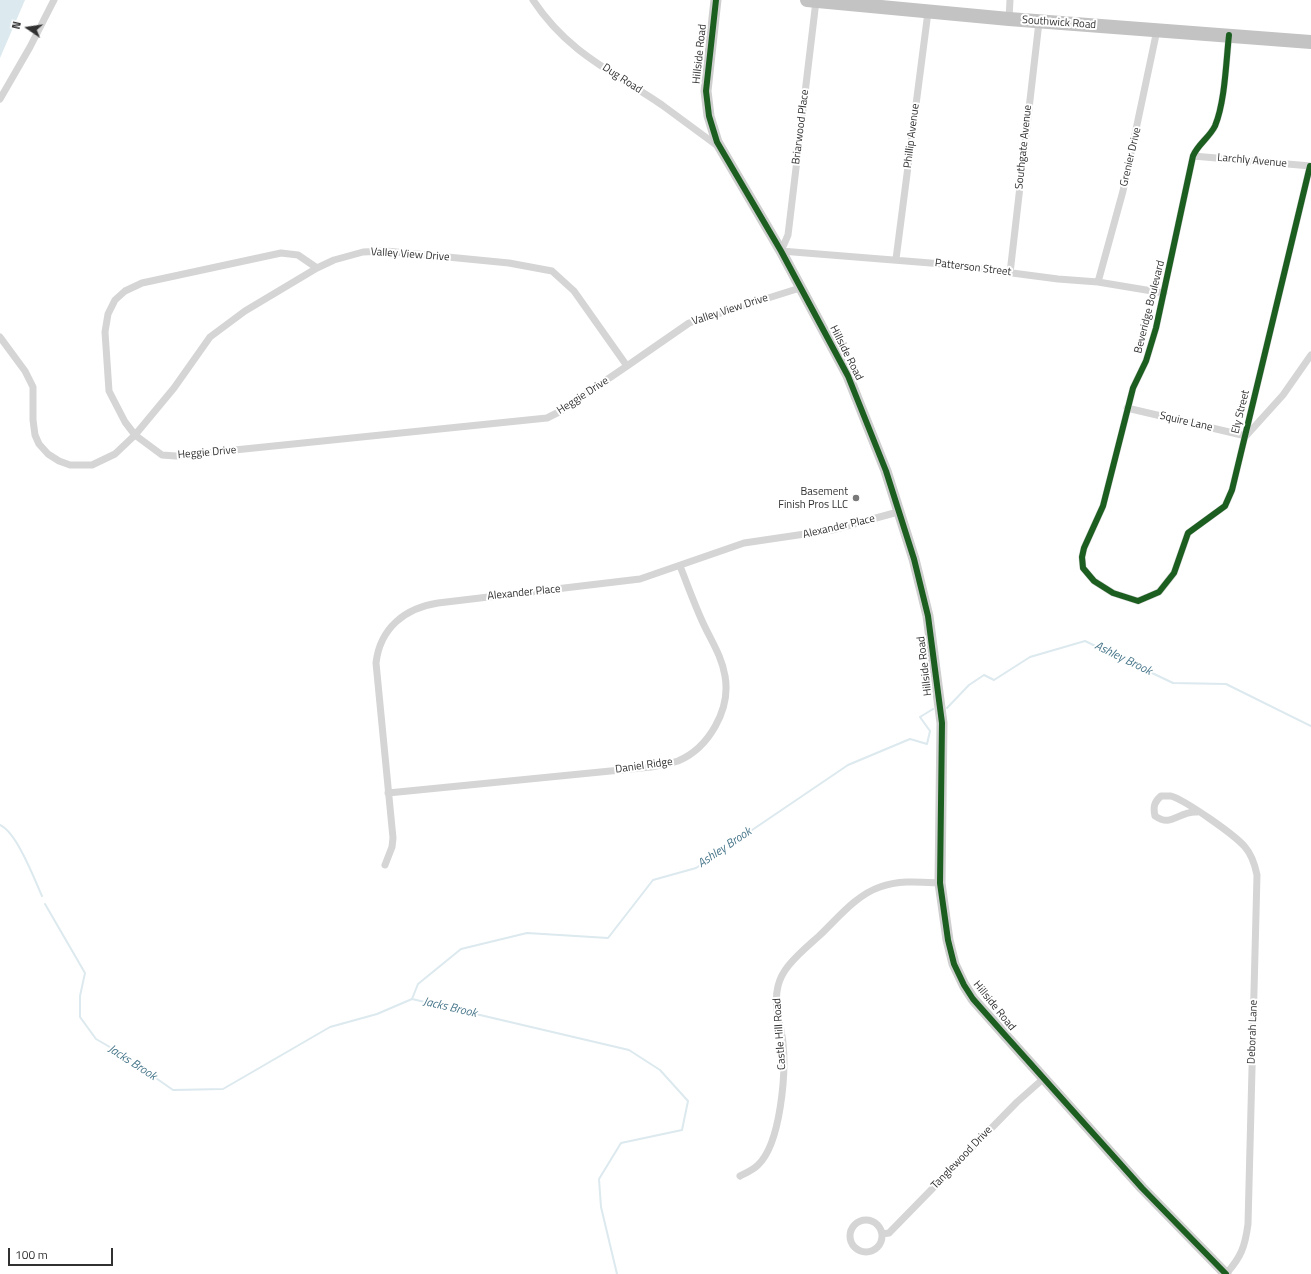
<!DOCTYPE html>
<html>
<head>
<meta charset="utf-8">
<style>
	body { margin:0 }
	#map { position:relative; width:1311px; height:1274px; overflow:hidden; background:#fff; font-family:"Titillium Web",sans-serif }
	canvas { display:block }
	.north { position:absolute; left:8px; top:8px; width:40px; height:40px; -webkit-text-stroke:3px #fff; paint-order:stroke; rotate:283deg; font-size:11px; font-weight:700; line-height:16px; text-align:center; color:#313131 }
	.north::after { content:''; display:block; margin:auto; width:14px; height:18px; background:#313131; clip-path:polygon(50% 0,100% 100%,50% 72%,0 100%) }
	.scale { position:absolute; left:8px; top:1248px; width:105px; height:18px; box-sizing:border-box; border:2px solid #313131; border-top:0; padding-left:5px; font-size:12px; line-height:14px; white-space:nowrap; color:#313131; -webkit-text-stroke:3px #fff; paint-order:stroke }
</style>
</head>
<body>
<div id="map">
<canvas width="1311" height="1274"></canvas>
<div class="north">N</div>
<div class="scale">100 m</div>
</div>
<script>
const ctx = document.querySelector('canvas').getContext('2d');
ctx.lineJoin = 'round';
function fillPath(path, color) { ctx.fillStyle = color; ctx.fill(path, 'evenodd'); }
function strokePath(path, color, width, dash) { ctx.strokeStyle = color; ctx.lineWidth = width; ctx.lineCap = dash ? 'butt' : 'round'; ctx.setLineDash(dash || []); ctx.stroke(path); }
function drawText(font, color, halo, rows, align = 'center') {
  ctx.font = font + ' "Titillium Web",sans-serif'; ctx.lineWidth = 4; ctx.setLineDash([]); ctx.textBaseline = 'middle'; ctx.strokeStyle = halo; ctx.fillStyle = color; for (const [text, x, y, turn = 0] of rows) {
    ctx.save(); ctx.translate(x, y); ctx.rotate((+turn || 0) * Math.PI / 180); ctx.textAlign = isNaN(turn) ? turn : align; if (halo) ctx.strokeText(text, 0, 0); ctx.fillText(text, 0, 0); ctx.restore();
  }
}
fillPath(new Path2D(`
	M0,0H25L0,58Z`), '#dce9ee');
strokePath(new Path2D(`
	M947,708L969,685L984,675L994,680L1030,657L1085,641L1173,683L1226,684L1311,726
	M0,825C17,833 34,878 42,896
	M45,904L85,973L80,996V1017L96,1039L120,1053L173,1090L223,1089L330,1027L377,1014L412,999L629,1050L660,1070L688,1101L682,1130L621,1143L599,1179L601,1207L617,1274
	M412,999L418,984L461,949L527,933L608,938L653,880L696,868L848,765L910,739L927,744L930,731L920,717L933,709`), '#dce9ee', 2);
strokePath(new Path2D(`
	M533,0C568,53 612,71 662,105C681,119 700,133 719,147
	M816,1L788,235L781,251L943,264L1058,279L1098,282L1164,293
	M1009,19L1010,0
	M1229,35C1226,62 1225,102 1215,126C1209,138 1198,144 1193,156L1156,328L1146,361L1133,388L1103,506L1084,548L1082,557L1083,568L1094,581L1113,593L1138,601L1159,592L1174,573L1188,533L1225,506L1232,490L1310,166
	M0,99L30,47L54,0
	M1193,156L1311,166
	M896,259L928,12
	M317,268L298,255L281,253L142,283L125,291L115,300L108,314L105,332L109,391L125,422L135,435L162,455L176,456L547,418L561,411L627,366
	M1010,273L1039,22
	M1098,282L1123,191L1157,30
	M0,337L25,371L33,387V420L35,435L39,444L48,454L59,461L70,465H92L115,454L135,435L174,388L210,337L245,311L317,268L334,260L363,252L386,251L509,263L552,271L574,291L627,366L689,323L800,288
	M1127,408L1246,436L1283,395L1311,355
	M388,793L651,767C660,765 669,764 678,761C709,748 731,709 725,676C722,657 712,642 704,625C695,606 688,586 680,566
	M1197,812C1178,811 1172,828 1155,816C1153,807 1154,802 1161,796C1164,796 1168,796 1171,796C1185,800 1235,835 1245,847C1252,855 1255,865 1257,875L1248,1224C1245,1247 1241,1257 1226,1274
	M385,865L392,847L393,838L376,663C380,628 405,608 438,603L640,579L744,543L832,530L898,512
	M740,1176C746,1173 753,1170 758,1165C781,1143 786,1073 783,1043C781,1023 773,1007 778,986C780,978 784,971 789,965C798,954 809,945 819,936C837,919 856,895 880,887C899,880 920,882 940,883
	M850 1236a16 16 0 1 1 32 0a16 16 0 1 1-32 0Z
	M882,1234L889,1233L1017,1102L1043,1079`), '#d5d5d5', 7);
strokePath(new Path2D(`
	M716,0L706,91L709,116L717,142L781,251L848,376L886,471L914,559L928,616L942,723L940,883L948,940L954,964L964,985L973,999L1004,1034L1142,1188L1226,1274`), '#cfcfcf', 11);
strokePath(new Path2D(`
	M807,0L1009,19L1311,42`), '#c3c3c3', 14);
strokePath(new Path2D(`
	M716,0L706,91L709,116L717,142L781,251L848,376L886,471L914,559L928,616L942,723L940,883L948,940L954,964L964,985L973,999L1004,1034L1142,1188L1226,1274
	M1229,35C1226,62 1225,102 1215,126C1209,138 1198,144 1193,156L1156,328L1146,361L1133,388L1103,506L1084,548L1082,557L1083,568L1094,581L1113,593L1138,601L1159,592L1174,573L1188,533L1225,506L1232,490L1310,166`), '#1b5e20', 6);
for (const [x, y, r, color] of [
	[856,498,4,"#797979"]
]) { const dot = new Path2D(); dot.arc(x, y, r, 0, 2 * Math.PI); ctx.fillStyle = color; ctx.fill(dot); strokePath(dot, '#fff', 1.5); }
drawText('11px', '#313131', '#fff', [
	["Southwick Road",1059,23,4],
	["Hillside Road",700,54,-84],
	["Dug Road",622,79,33],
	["Briarwood Place",801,127,-83],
	["Phillip Avenue",912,136,-83],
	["Southgate Avenue",1024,147,-84],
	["Grenier Drive",1131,157,-77],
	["Larchly Avenue",1252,161,5],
	["Valley View Drive",410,255,4],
	["Patterson Street",973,268,7],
	["Beveridge Boulevard",1150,307,-76],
	["Valley View Drive",730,310,-18],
	["Hillside Road",846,353,63],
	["Heggie Drive",583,396,-33],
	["Ely Street",1241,412,-76],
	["Squire Lane",1186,422,13],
	["Heggie Drive",207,453,-5],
	["Alexander Place",839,527,-13],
	["Alexander Place",524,593,-6],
	["Hillside Road",925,666,-97],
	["Daniel Ridge",644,766,-8],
	["Hillside Road",994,1006,51],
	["Deborah Lane",1253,1032,-88],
	["Castle Hill Road",780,1034,-94],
	["Tanglewood Drive",962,1158,-46]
]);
drawText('11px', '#313131', '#fff', [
	["Basement",848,492],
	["Finish Pros LLC",848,505]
], 'right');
drawText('italic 12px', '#48778b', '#fff', [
	["Ashley Brook",1123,659,26],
	["Ashley Brook",725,848,-34],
	["Jacks Brook",450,1008,13],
	["Jacks Brook",132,1063,33]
]);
</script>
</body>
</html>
